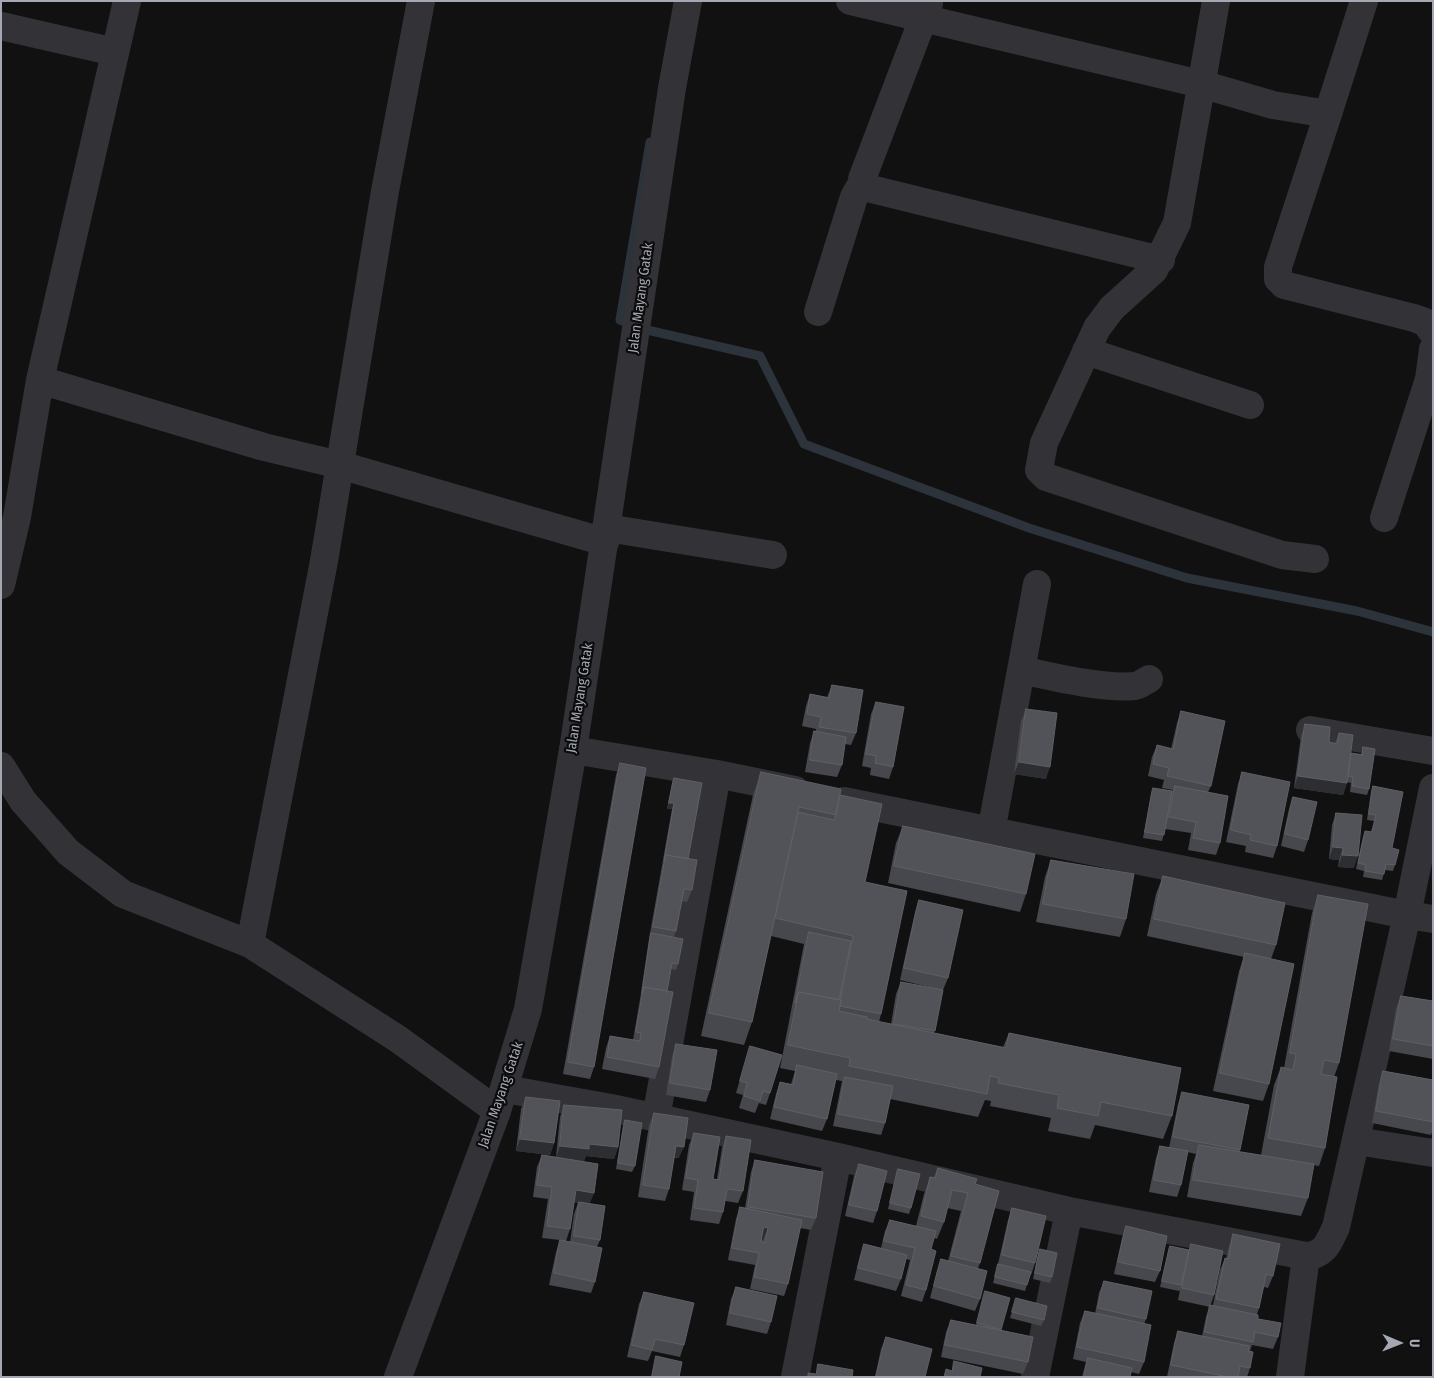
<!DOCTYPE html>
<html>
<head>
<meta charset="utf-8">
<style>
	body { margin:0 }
	#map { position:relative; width:1434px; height:1378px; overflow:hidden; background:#111112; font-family:"Fira Sans Condensed",sans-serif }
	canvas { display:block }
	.frame { position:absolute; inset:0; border:2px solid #a4a8b2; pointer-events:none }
	.north { position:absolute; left:1374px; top:1318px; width:50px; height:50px; -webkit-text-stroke:4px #0c0c0d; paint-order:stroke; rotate:91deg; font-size:14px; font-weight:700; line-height:20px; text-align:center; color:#a4a8b2 }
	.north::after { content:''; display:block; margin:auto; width:18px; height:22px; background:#a4a8b2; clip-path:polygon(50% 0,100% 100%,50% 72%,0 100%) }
</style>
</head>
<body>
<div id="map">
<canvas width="1434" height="1378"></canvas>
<div class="frame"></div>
<div class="north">U</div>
</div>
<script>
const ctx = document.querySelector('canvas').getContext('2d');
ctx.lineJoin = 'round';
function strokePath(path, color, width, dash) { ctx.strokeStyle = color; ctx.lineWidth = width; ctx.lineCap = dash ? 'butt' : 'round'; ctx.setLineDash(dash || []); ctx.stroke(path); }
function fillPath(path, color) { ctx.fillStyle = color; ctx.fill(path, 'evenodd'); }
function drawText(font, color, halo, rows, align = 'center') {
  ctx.font = font + ' "Fira Sans Condensed",sans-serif'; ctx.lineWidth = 4.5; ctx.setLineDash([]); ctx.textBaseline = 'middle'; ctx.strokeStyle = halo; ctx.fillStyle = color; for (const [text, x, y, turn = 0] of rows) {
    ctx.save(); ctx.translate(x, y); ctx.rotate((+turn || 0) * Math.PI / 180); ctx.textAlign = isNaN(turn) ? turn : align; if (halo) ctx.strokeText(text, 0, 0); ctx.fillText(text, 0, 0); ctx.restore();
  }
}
strokePath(new Path2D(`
	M650,142L620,320L643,329L760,356L804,444L1029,528L1187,578L1357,611L1433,632`), '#2c333a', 9);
strokePath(new Path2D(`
	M850,1L1201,84L1273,105L1328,114L1364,1
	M1216,1L1177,223L1154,270L1112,308L1097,328L1044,443L1039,470L1046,477L1282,555L1315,559
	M929,3L862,179L863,187L1161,260
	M1,26L115,52
	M1328,114L1278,267V279L1284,285L1414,318L1425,322L1433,333
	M818,312L854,197L862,183
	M1433,349L1429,379L1433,380
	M1086,351L1250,405
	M40,380L127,1
	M1384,518L1429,379
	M607,528L773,555
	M1,585L17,517L40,380L264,447L340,465L605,542
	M1021,670C1053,677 1103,689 1135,686C1140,685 1145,681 1149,679
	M1310,730L1433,751
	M573,750L717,774L795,790
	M1,766L23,801L68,852L123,894L250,944L398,1039L497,1111
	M1433,788L1407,915L1433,919
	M991,832L1037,584
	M250,944L324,561L385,191L421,1
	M505,1089L611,1108L838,1157L1069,1211L1306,1256C1325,1255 1329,1242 1336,1227L1407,915L844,801
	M656,1118L717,774
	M1356,1141L1433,1153
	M795,1377L838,1157
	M1035,1377L1069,1211
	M1290,1377L1306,1256`), '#333337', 28);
strokePath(new Path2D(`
	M398,1377L497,1111L528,1009L573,750L672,88L688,1`), '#333337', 28);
fillPath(new Path2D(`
	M832,685L856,733L851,745L845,744L842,765L837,777L805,772L810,743L814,731H816V729L802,726L806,706L810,694L827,697Z
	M876,702L893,767L889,779L870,775L871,768L862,766L871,714Z
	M1026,709L1046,779L1014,774L1021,721Z
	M1181,711L1211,786L1208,792L1220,843L1216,855L1188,850L1191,833L1165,829L1162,841L1143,838L1151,794L1153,788L1172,791L1173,790L1162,788L1164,780L1148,776L1152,757L1157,745L1171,749L1177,723Z
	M1305,724L1329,742L1335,743L1339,733L1351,753L1361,754L1363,747L1369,789L1367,795L1350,792L1351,783L1347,782L1343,795L1294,788L1301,736Z
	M620,763L594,1067L590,1079L563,1074L616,775Z
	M761,772L840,795L865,882L881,1014L879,1022L891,1024L896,994L901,982L937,989L900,980L915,912L919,900L948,978L943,990L934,1033L1003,1047L1009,1033L1172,1116L1163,1139L1095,1125L1090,1139L1048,1131L1051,1118L990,1106L991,1101L985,1100L978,1117L890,1099L885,1123L881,1135L833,1126L842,1081L836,1080L827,1119L822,1131L770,1119L776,1094L780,1082L791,1084L795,1071L780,1068L804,944L771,936L752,1022L744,1045L701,1036L753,795Z
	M1242,772L1277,846L1273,858L1245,852L1246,846L1226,842L1238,784Z
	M674,778L688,859L692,890L687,902L681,901L676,931L674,937L678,964L676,970L671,969L667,991L659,1067L655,1079L602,1069L606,1048L610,1036L633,1040L640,999L649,939L672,809H667L672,784Z
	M1373,786L1392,848L1395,865L1393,871L1385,870L1382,880L1363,877L1364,871L1356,869L1363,837L1365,831L1371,832L1374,821L1367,820L1371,792Z
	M1293,797L1308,840L1304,852L1281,846L1289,809Z
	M1336,813L1354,868L1338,867L1339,860L1329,859L1332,825Z
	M903,826L1026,894L1020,912L888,883L896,843Z
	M1051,860L1126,919L1120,937L1036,922L1045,877Z
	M1163,876L1276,945L1271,959L1269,1084L1263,1101L1213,1091L1239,971L1244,957L1147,936L1156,894Z
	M1318,895L1339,1063L1334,1077L1325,1148L1319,1166L1313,1165L1308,1198L1301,1216L1187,1197L1193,1163L1196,1154L1187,1152L1181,1185L1177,1197L1149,1192L1156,1158L1160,1146L1169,1148L1178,1104L1182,1092L1240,1150V1152L1261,1155L1274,1085L1281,1067L1284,1068L1312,913Z
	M1401,996L1433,1001V1059L1389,1051L1396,1008Z
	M676,1044L710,1090L706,1102L666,1095L672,1056Z
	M750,1046L770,1093L766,1105L759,1103L755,1113L739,1108L743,1095L736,1093Z
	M1383,1071L1433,1080V1129L1431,1135L1372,1123L1379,1083Z
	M526,1097L554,1143L550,1155L516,1151L521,1109Z
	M564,1105L618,1147L614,1159L586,1156L584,1161L572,1160L594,1193L589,1204L600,1240L597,1247L595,1282L591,1293L549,1285L556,1252L560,1240L542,1238L548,1199L533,1197L537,1167L542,1155L556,1157L560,1117ZM574,1202L578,1203L574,1214L570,1242L566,1241L570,1229Z
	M654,1113L679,1158H674L669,1189L665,1201L638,1197L649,1125Z
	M625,1120L635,1166L632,1172L616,1169L623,1126Z
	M694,1133L713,1179H717L722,1148L726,1136L743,1191L738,1203L725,1201L723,1212L719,1224L690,1220L694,1192L682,1190L689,1145Z
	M755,1160L816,1218L811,1230L800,1228L788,1284L784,1296L750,1289L755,1265L728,1260L736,1219L740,1207L745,1208L751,1172Z
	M859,1164L877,1211L873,1223L845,1216L854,1176Z
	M938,1168L975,1184L980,1263L978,1268L980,1299L975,1311L930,1298L937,1271L941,1259L948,1261L961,1211L947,1208L944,1222L937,1239L934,1238L931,1249L926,1290L922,1302L901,1296L910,1260L906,1259L901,1279L896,1291L854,1280L860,1256L864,1244L881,1248L885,1231L890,1220L916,1226L924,1194L930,1177H934Z
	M898,1169L911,1208L909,1214L888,1209Z
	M1012,1208L1035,1263L1031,1275H1030L1025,1291L993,1283L998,1264L1008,1220Z
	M1126,1226L1160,1271L1155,1282L1114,1274L1122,1238Z
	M1233,1234L1273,1276L1268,1288L1264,1287L1259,1308L1257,1314L1258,1319L1278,1337L1273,1349L1252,1345L1250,1351V1368L1247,1377H1167L1174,1343L1178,1331L1202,1336L1206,1317L1210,1305H1213L1220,1270L1225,1258L1226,1259L1229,1246Z
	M1191,1244L1214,1295L1210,1307L1178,1300L1180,1290L1179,1291L1160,1287L1168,1252L1170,1246L1189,1250Z
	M1040,1249L1052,1277L1050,1283L1033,1279L1038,1255Z
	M1104,1281L1146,1319L1144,1324V1362L1139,1374L1131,1372L1130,1377H1082L1086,1362L1073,1359L1080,1323L1085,1311L1095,1314L1099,1293Z
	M736,1287L771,1322L767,1334L726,1325L731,1299Z
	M985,1291L1001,1330L1028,1362L1023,1374L941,1357L946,1332L951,1320L976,1325Z
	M644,1292L684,1345L680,1357L652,1351L648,1361L627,1357L639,1304Z
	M1016,1298L1044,1320L1041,1326L1010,1318Z
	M886,1337L925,1377H875L881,1349Z
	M656,1356L679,1377H651Z`), '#47484d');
fillPath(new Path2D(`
	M1019,762L1050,767L1046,779L1014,774Z
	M1298,776L1347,783L1343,795L1294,788Z
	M669,803H674L672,809H667Z
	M1333,847L1343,848L1339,860L1329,859Z
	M1342,855L1358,856L1354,868L1338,867Z
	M520,1139L554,1143L550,1155L516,1151Z
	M589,1144L618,1147L614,1159L586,1156L584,1161L556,1158L560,1146Z
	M676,1146L684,1147L679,1158L672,1157Z
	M576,1190L594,1193L589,1205L572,1202Z
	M764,1227L768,1228L763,1240L760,1239Z`), '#2d2e31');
const building = new Path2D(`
	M832,685L863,690L856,733L819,727L821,717L807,714L810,694L829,698Z
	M876,702L904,707L893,767L875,763L876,756L866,754Z
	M1026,709L1057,713L1050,767L1019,762Z
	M1181,711L1225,721L1211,786L1167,776L1169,768L1153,764L1157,745L1173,749Z
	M1305,724L1330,727L1329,742L1337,744L1339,733L1353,735L1347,783L1298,776Z
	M814,731L846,737L842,765L810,760Z
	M1363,747L1375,749L1369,789L1352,786L1353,777L1348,776L1351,753L1362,755Z
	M620,763L646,768L594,1067L568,1062Z
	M761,772L841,789L836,815L799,807L752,1022L709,1013Z
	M1242,772L1290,782L1277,846L1250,840L1251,835L1231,830Z
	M674,778L702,783L688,859L666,855L664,861L674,803H669Z
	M1175,786L1228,796L1220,843L1193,838L1196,822L1169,817Z
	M1373,786L1403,792L1392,848L1399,850L1395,865L1386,864L1384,874L1365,871L1366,865L1358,863L1365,831L1372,832L1376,815L1369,814Z
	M1153,788L1172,791L1164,835L1145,832Z
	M840,795L882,804L865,882L907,891L881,1014L840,1006L841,1000H840L853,936L775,918L798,812L834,820Z
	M1293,797L1317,802L1308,840L1285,834Z
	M1336,813L1362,815L1358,856L1342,855L1343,848L1333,847Z
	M903,826L1035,854L1026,894L894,866Z
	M666,855L697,860L692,890L684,889L676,931L653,927Z
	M1051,860L1134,874L1126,919L1043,904Z
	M1163,876L1285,903L1276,945L1154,919Z
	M1318,895L1368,904L1339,1063L1324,1060L1321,1074L1337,1077L1325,1148L1268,1138L1281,1067L1293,1070L1296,1054L1290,1053Z
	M919,900L963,910L948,978L904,968Z
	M809,932L851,941L839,1000L799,992L795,1003Z
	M651,933L683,939L678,964L672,963L667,991L644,987L642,993Z
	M1245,953L1294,964L1269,1084L1220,1073Z
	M901,982L943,990L935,1031L894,1024Z
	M644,987L673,992L659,1067L607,1057L610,1036L640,1041L641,1033L636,1032Z
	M799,992L841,1000L839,1011L867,1017V1019L1006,1048L1009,1033L1181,1068L1172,1116L1101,1102L1098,1116L1057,1108L1059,1095L998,1083L999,1078L990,1076L987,1094L849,1066L850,1058L788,1045Z
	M1401,996L1433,1001V1046L1393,1039Z
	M676,1044L717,1050L710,1090L670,1083Z
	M750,1046L782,1055L770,1093L763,1091L760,1101L744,1096L747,1083L740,1081Z
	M797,1065L837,1074L827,1119L774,1107L780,1082L793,1085Z
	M1383,1071L1433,1080V1122L1376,1111Z
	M845,1077L893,1086L885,1123L838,1114Z
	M1182,1092L1249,1105L1240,1150L1173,1137Z
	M526,1097L560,1101L554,1143L520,1139Z
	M564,1105L622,1110L618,1147L589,1144V1149L560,1146Z
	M654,1113L688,1118L684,1147L676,1146L669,1189L643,1185Z
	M625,1120L642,1123L635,1166L618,1163Z
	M694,1133L720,1137L713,1179L719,1180L726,1136L751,1140L743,1191L727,1189L723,1212L694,1208L698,1180L686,1178Z
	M1199,1145L1314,1164L1308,1198L1193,1180Z
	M1160,1146L1188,1151L1181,1185L1154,1180Z
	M542,1155L598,1164L594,1193L576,1190L570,1229L547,1226L552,1187L537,1185Z
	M755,1160L823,1172L816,1218L748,1207Z
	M859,1164L887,1171L877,1211L849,1205Z
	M938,1168L977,1179L975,1184L999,1191L980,1263L951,1256L968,1193L952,1190L944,1222L921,1216L930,1177L935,1178Z
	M898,1169L920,1174L911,1208L890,1203Z
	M579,1202L605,1206L600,1240L574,1236Z
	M740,1207L802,1220L788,1284L754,1277L759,1253L732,1248ZM764,1227L768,1228L765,1243L761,1242Z
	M1012,1208L1046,1216L1035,1263L1002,1255Z
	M890,1220L936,1231L931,1249L936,1251L926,1290L906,1285L915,1248L884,1241Z
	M1126,1226L1167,1236L1160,1271L1118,1262Z
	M1233,1234L1280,1244L1273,1276L1266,1274L1259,1308L1216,1299L1225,1258L1228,1259Z
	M560,1240L602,1248L595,1282L554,1273Z
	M864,1244L907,1255L901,1279L858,1268Z
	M1191,1244L1223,1251L1214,1295L1182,1288Z
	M1170,1246L1189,1250L1181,1285L1162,1281Z
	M1040,1249L1057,1253L1052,1277L1035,1273Z
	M941,1259L987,1271L980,1299L934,1286Z
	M998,1264L1031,1272L1027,1285L995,1277Z
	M1104,1281L1152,1291L1146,1319L1098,1308Z
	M736,1287L777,1296L771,1322L730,1313Z
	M985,1291L1010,1298L1001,1330L977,1323Z
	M644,1292L694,1303L684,1345L655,1339L652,1350L632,1345Z
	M1016,1298L1047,1306L1044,1320L1012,1312Z
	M1210,1305L1258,1315V1319L1281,1323L1278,1337L1255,1332L1253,1342L1205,1332Z
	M1085,1311L1151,1325L1144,1362L1077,1347Z
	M951,1320L1033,1337L1028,1362L945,1345Z
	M1178,1331L1249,1346L1248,1351L1253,1352L1250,1368L1240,1366L1238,1377H1228L1171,1365Z
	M886,1337L932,1349L925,1377H876Z
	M656,1356L682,1362L679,1377H652Z
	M1088,1358L1132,1368L1130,1377H1084Z
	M954,1361L982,1368L980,1377H944L946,1369L952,1371Z
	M818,1364L853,1370L852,1377H808V1373L816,1374Z`);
fillPath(building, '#515358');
strokePath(building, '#5e6066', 1);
drawText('14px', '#a4a8b2', '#0c0c0d', [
	["Jalan Mayang Gatak",641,298,-82],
	["Jalan Mayang Gatak",580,698,-81],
	["Jalan Mayang Gatak",501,1095,-71]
]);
</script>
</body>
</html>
